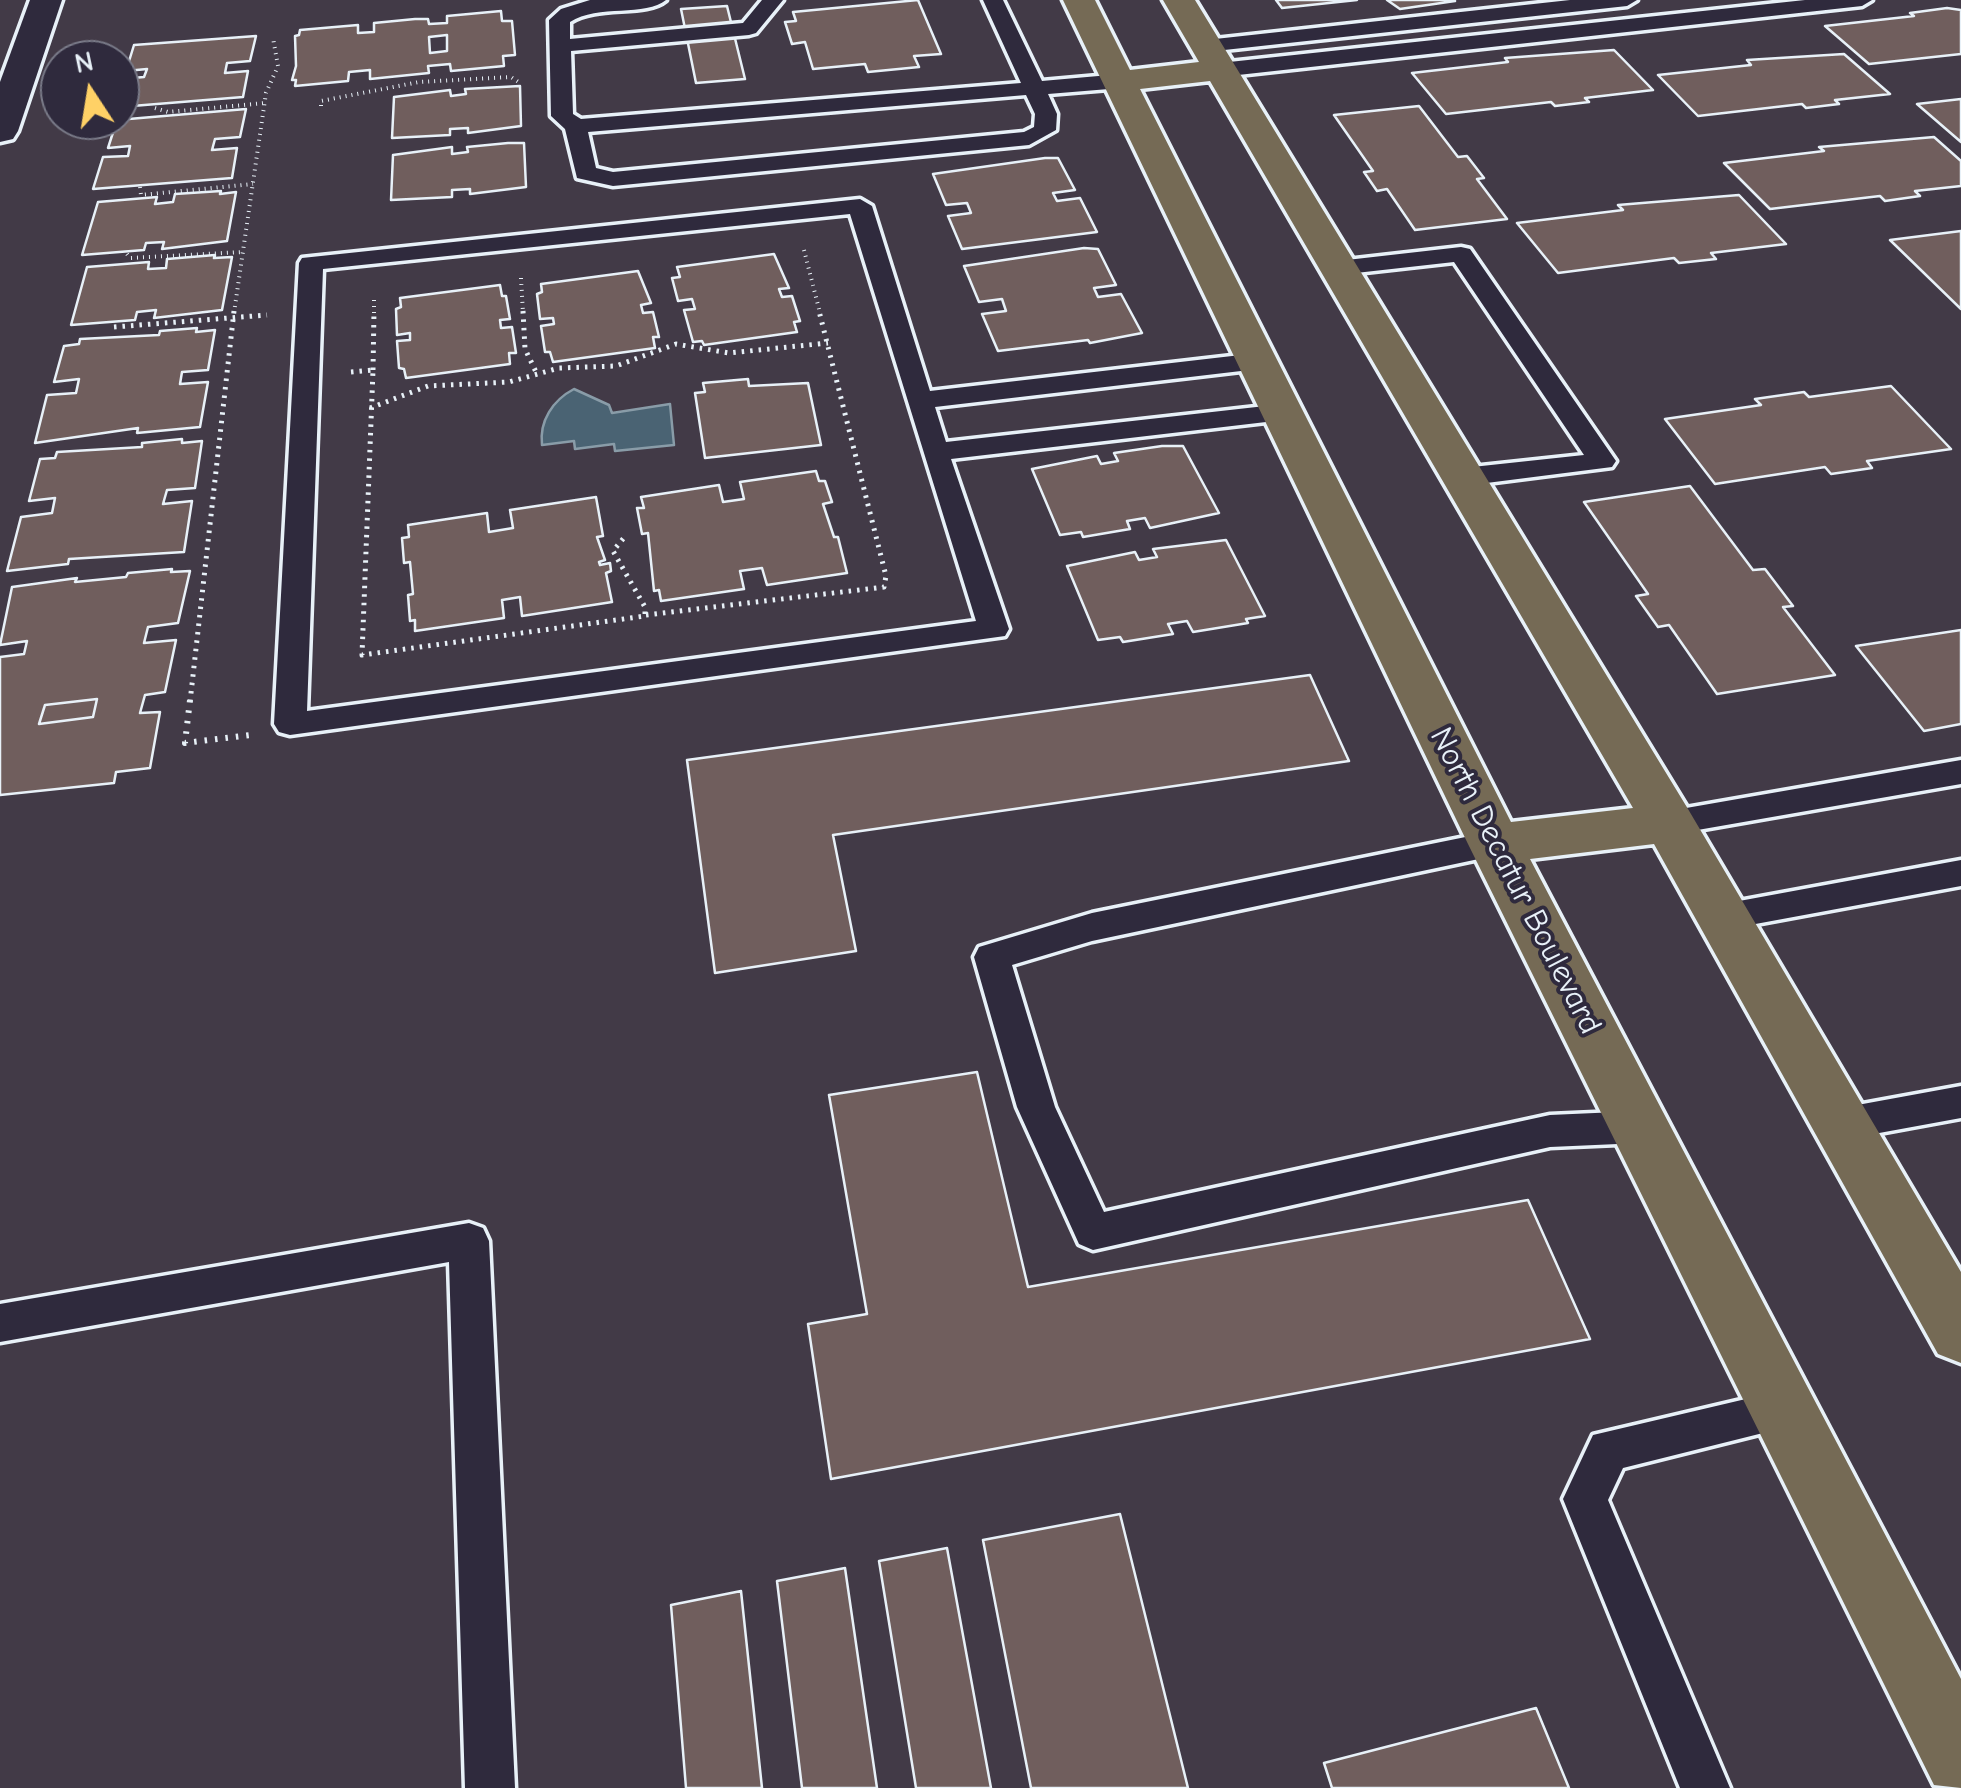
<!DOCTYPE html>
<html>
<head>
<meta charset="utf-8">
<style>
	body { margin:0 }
	#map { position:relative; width:1961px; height:1788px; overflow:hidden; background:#423a47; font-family:"Comic Neue",sans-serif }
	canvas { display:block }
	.north { position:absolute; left:40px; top:40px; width:100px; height:100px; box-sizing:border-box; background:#2f2a3d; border:2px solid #797a88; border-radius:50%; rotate:348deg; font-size:28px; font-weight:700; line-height:40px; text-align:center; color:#e8f1f8 }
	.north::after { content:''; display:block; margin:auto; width:35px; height:45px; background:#ffd166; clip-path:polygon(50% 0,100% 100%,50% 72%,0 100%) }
</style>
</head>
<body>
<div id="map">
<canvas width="1961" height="1788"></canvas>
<div class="north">N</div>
</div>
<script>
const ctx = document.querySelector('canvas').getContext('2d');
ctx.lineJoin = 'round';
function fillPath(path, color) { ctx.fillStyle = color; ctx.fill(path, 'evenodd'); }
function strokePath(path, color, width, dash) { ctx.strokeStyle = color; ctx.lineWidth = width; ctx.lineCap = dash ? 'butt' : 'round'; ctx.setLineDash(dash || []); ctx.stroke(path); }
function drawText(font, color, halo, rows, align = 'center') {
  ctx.font = font + ' "Comic Neue",sans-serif'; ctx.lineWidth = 8; ctx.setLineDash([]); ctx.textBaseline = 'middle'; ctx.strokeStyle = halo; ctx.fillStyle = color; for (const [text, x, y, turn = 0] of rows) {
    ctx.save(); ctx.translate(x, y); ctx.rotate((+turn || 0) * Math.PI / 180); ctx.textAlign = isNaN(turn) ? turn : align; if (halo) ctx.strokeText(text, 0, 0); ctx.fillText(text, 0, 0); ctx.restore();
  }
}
const water = new Path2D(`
	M574,389L609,405L612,413L670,404L674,445L615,451L614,444L575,449L574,441L542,445C539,421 553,400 574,389Z`);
fillPath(water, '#4a6373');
strokePath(water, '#899ca8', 2.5);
const building = new Path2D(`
	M918,0L941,54L914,56L919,67L868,72L865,64L813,69L805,42L792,44L785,22L796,21L793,12Z
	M1276,0H1357L1282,8Z
	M1387,0H1454L1455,1L1400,9Z
	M727,6L745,79L696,83L681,9Z
	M1947,8L1961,10V54L1869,64L1825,26L1914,16L1910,13Z
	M501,11L502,21H512L515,55L503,56L504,66L451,71L450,64L428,66L429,73L370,79V70L349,72L348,81L295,86L296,80H292L296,66L295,36L299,35L300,30L358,25V33L374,32V23L415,19H428L429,24L447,23V16ZM447,35V51L430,53L429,37Z
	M256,36L250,61L227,63L225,73L248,71L243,97L120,107L121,79L144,77L147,69L126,71L134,45Z
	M1614,50L1653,90L1585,98L1589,102L1555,106L1551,102L1446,114L1412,73L1508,62L1505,58Z
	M1844,54L1890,94L1835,100L1839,104L1806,108L1802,104L1698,116L1658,75L1751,65L1747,60Z
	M520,86L521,126L468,133V128L450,129V135L392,138L394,97L450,90L451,96L466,94L465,89Z
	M1961,99V142L1917,104Z
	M1419,106L1458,157L1467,156L1484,178L1477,179L1507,219L1415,230L1387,189L1377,191L1364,172L1373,171L1334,115Z
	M246,109L240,137L215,139L212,150L237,148L232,178L93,189L103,157L128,156L130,146L108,148L117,120Z
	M1934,137L1961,161V186L1915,191L1920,196L1885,201L1880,196L1770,209L1724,163L1824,151L1819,147Z
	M508,143H524L526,187L470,194V189L452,190V197L391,200L393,155L452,147V154L468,152L467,147Z
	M1045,158H1058L1075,190L1053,193L1057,201L1080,198L1097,232L962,249L948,216L971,213L967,203L946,205L933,174Z
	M221,191L220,194L236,192L227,241L162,249L164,242L146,243L144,250L82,255L98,202L157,197L155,204L173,202L175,194Z
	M1739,195L1786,244L1711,253L1716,259L1679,263L1674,258L1558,273L1517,223L1623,210L1618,205Z
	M1961,231V309L1890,240Z
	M1084,248L1098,249L1116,285L1094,288L1098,297L1121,294L1142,333L1090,343L1088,340L998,351L982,314L1006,311L1002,299L979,302L964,266Z
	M774,254L789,288L779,289L782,297L792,296L800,321L794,322L797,332L704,345L702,341L693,342L684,310L695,309L692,299L678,301L672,278L680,277L677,267Z
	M215,255L214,258L232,257L222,310L154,318L156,310L137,312L135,320L71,325L87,267L149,262L148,269L166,268L167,259Z
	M638,271L651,303L641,305L643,313L653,312L659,337H653L655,348L553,362L550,352H545L541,326L554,324L553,318L540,319L537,294L542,292L541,284Z
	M500,285L502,296H506L510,319L500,320L501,328L512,327L516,353H509L510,364L406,378L404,369L399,368L397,341L410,340V333L397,335L396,309L401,307L400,298Z
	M197,328L196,332L215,330L208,370L182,372L180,384L208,382L200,427L137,433L138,428L35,443L47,395L76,393L79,379L54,382L64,346L79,344L80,339L159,335L160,331Z
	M748,379L749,386L808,383L821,445L705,458L695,393L705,392L703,383Z
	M1891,386L1951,449L1867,461L1872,468L1831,474L1825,467L1715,484L1665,419L1761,405L1755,399L1804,392L1809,397Z
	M182,439V443L202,441L195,488L167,490L163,504L192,501L184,552L69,559L68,564L7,571L21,517L52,513L55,498L29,501L40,459L55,458L57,452L142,447V443Z
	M1162,446H1183L1219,513L1150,528L1145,518L1127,521L1130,529L1083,537L1081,532L1060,535L1032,469L1097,456L1101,464L1118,461L1114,453Z
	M816,471L819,481H825L832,502L823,504L834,537H838L847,573L767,585L762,568L740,571L744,589L661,601L659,590L654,591L648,533L642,534L637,508H644L641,497L719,485L723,502L744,499L740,482Z
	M1690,486L1753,570L1765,569L1793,606L1783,607L1835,675L1717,694L1669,625L1658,627L1636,596L1648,594L1584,502Z
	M596,497L603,536L597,537L605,560L599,562L600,565L610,563L611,571L606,573L612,602L522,616L520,597L502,600L504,618L415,631V620L410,621L408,595L413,594L410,562L404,563L402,538L409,537L408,525L487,513L489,532L513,528L510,510Z
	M1226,540L1265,616L1246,619L1248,623L1193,632L1187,621L1168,624L1173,634L1123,642L1120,637L1098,640L1067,566L1135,552L1139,560L1157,557L1153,549Z
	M172,569L171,572L190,571L178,623L148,627L144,643L176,640L165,692L145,695L140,713L160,712L150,768L116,772L114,783L0,795V657L24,654L27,641L0,645L12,587L77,578L75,582L126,577L128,573ZM97,699L93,717L39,724L45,705Z
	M1961,630V724L1924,731L1856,646Z
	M1310,675L1349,761L833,835L856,951L715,973L687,760Z
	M97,699L93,717L39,724L45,705Z
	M977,1072L1028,1287L1528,1200L1590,1339L831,1479L808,1324L867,1314L829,1095Z
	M1120,1514L1188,1788H1031L983,1540Z
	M947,1548L991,1788H916L879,1561Z
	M845,1568L877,1788H802L777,1581Z
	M741,1591L762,1788H686L671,1605Z
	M1536,1708L1569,1788H1332L1324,1763Z`);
fillPath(building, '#705e5d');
strokePath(building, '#e8f1f8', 2.5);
const service = new Path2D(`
	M590,0H666C646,17 598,4 570,22V39L743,23L762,0H783L756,33L749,35L571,51L573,114L581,119L1021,83L983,0H1003L1042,81L1121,74L1132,81L1121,88L1048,94L1057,114L1056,130L1029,145L613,186L577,178L565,129L551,116L549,20L561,9ZM1026,95L1035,114L1034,127L1024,132L613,172L596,168L588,132Z
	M1570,0H1637L1627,6L1206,52L1195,46L1206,40Z
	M1805,0H1872L1862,6L1220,77L1209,70L1220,63Z
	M860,199L872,206L930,391L1258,353L1271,361L1258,369L935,407L946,442L1283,404L1297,412L1283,420L951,459L1009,629L1005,636L290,735L279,732L274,724L299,263L302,258ZM850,214L976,621L307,711L323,269Z
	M1461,247L1470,249L1616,461L1612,467L1463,486L1453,483L1449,477L1453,471L1463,468L1584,455L1454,262L1338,275L1326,268L1338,261Z
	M1961,760V784L1669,835L1657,832L1652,823L1657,814L1669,811Z
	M1495,831L1507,835L1512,844L1507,853L1092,941L1012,965L1055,1107L1104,1212L1550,1115L1640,1111L1654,1116L1659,1127L1654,1138L1640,1143L1550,1147L1093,1250L1079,1244L1017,1107L974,957L979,947L1092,913Z
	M1961,860V886L1723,930L1710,927L1705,917L1710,907L1723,904Z
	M1961,1086V1118L1841,1140L1827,1135L1822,1124L1827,1113L1841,1108Z
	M469,1223L483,1228L489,1241L515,1788H465L449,1262L0,1342V1304Z
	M1784,1390L1799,1396L1806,1410L1799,1424L1623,1468L1608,1500L1730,1788H1680L1563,1499L1593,1435Z`);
const minor = new Path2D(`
	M30,0H62L18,131L13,139L0,142V82Z`);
const primary = new Path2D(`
	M1063,0H1095L1130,70L1199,62L1163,0H1195L1688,809L1961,1272V1363L1938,1354L1654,844L1530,859L1961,1679V1788L1934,1785L1468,844ZM1210,81L1633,808L1511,822L1140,89Z`);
strokePath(service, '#e8f1f8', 7);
strokePath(minor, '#e8f1f8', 7);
strokePath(primary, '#e8f1f8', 7);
strokePath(new Path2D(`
	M321,106V101L419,82L511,77L520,83
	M155,108L168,112L265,103
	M140,187L141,195L253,184
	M804,250L820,313
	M127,254L130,258L243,252
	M521,278L523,313
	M234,313L266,93L278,66L273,38
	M374,313V299`), '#e8f1f8', 4, [1, 5]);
strokePath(new Path2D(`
	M523,311L525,349L537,374
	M114,327L267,315
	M373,370L374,311
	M351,372L373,370L362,655L645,616V607L613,551L627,534
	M370,408L428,386L509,382L559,368L616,366L676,344L729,353L828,343
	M646,615L884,587L886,576L819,311
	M190,702L234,311`), '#e8f1f8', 5, [2.5, 6]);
strokePath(new Path2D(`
	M190,700L185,743L250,735`), '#e8f1f8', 6, [2.5, 8]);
fillPath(service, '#2f2a3d');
fillPath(minor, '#2f2a3d');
fillPath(primary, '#756a55');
drawText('32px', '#e8f1f8', '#2f2a3d', [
	["North Decatur Boulevard",1515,881,63]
]);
</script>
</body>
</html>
